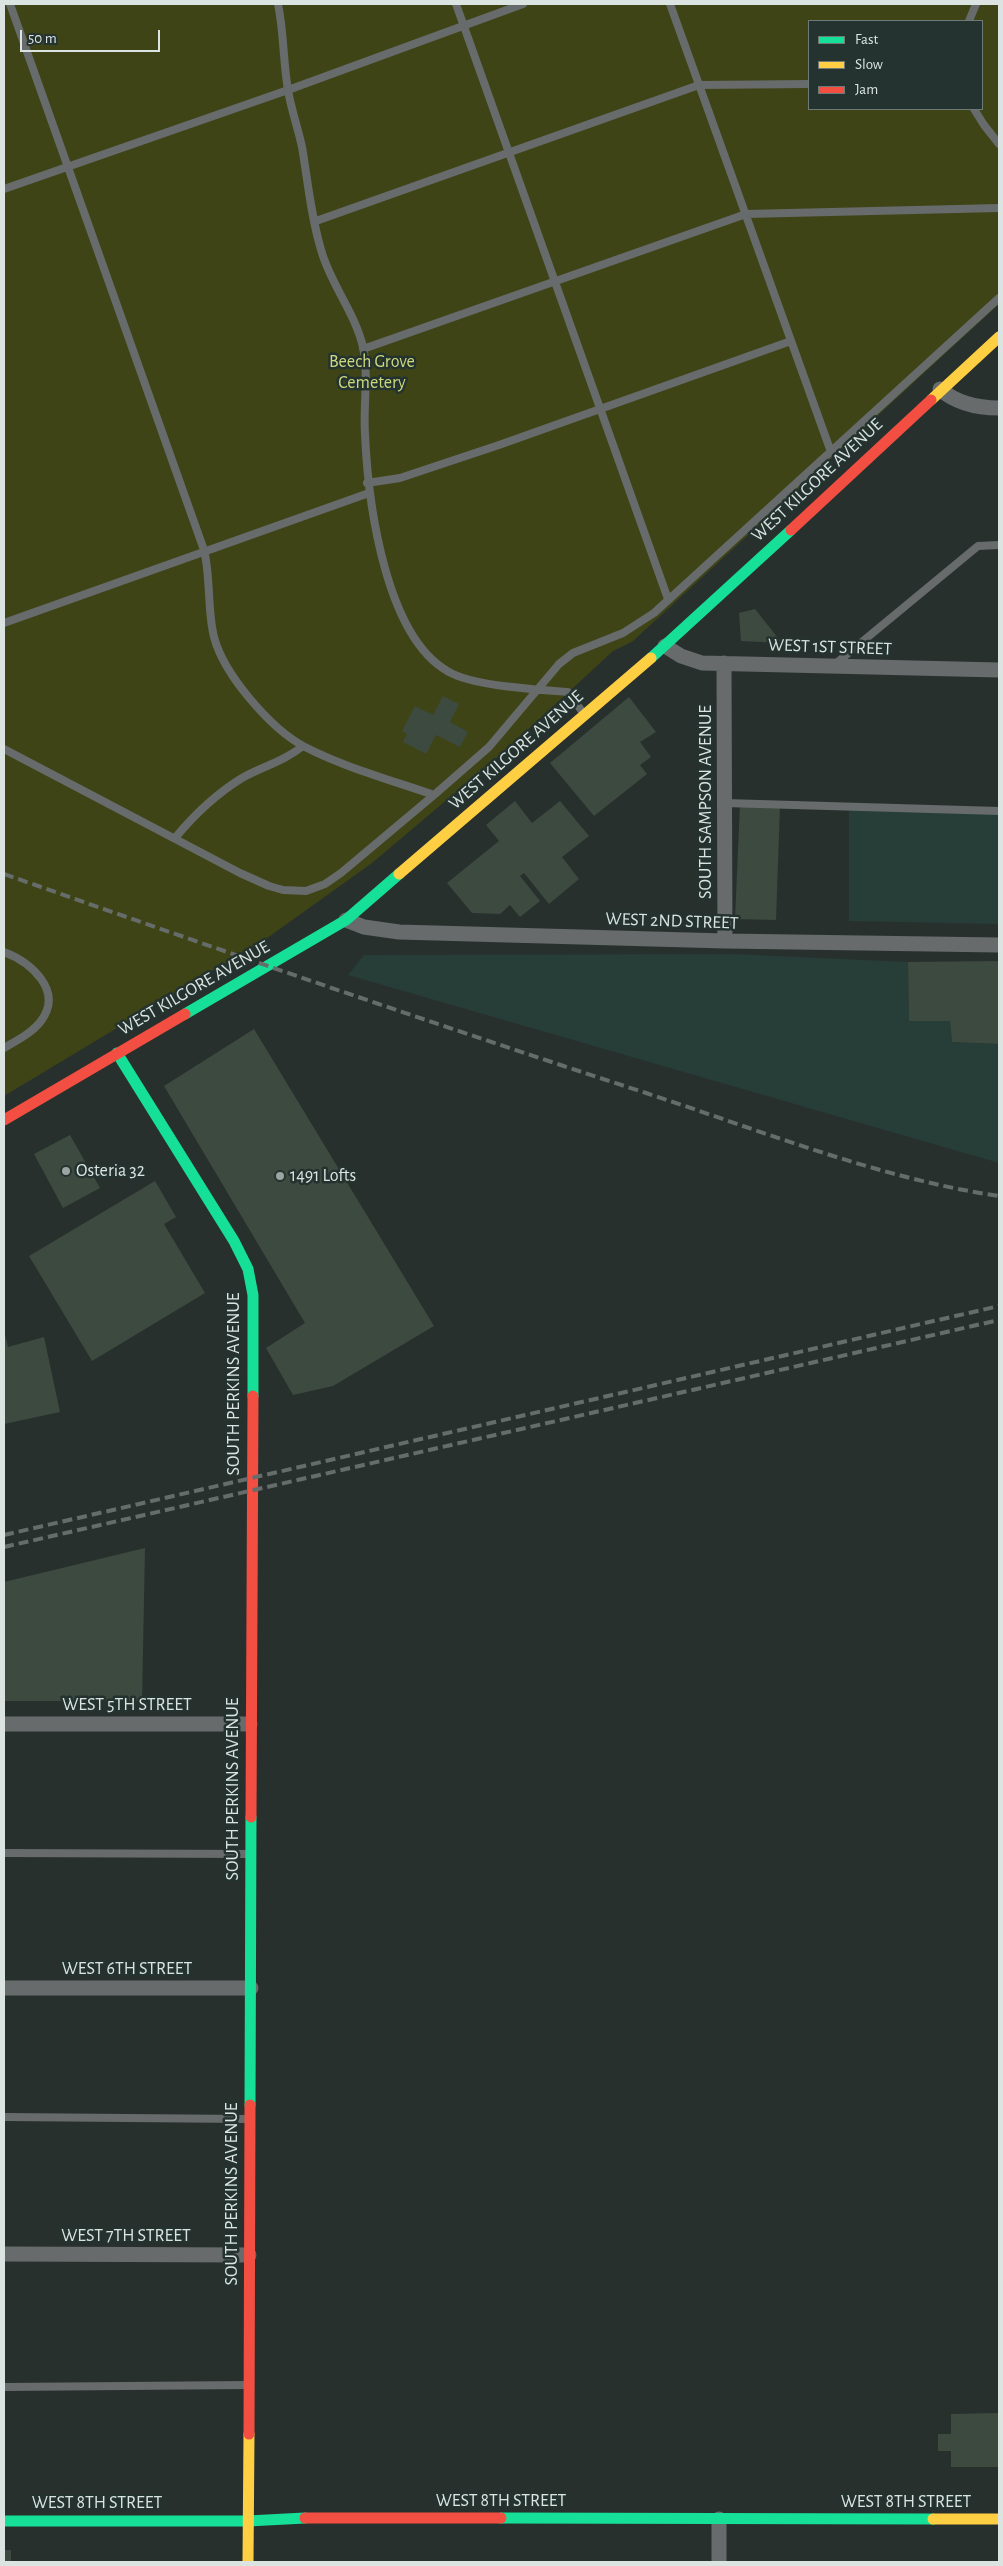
<!DOCTYPE html>
<html>
<head>
<meta charset="utf-8">
<style>
	body { margin:0 }
	#map { position:relative; width:1003px; height:2566px; overflow:hidden; background:#28302e; font-family:"Alegreya Sans",sans-serif }
	canvas { display:block }
	.frame { position:absolute; inset:0; border:5px solid #dbe4e1; pointer-events:none }
	.legend { position:absolute; left:808px; top:20px; width:175px; height:90px; box-sizing:border-box; background:#24332f; border:1px solid #6d7a76; margin:0; padding:6px 9px; list-style:none; font-size:15px; color:#dbe4e1 }
	.legend li { display:flex; align-items:center; gap:10px; height:25px }
	.legend b { width:25px; border:1px solid #6d7a76 }
	.scale { position:absolute; left:20px; top:30px; width:140px; height:22px; box-sizing:border-box; border:2px solid #dbe4e1; border-top:0; padding-left:6px; font-size:15px; line-height:18px; white-space:nowrap; color:#dbe4e1; -webkit-text-stroke:4px #24332f; paint-order:stroke }
</style>
</head>
<body>
<div id="map">
<canvas width="1003" height="2566"></canvas>
<div class="frame"></div>
<ul class="legend">
<li><b style="height:6px;background:#16e098"></b>Fast</li>
<li><b style="height:6px;background:#ffcf43"></b>Slow</li>
<li><b style="height:6px;background:#f24e42"></b>Jam</li>
</ul>
<div class="scale">50 m</div>
</div>
<script>
const ctx = document.querySelector('canvas').getContext('2d');
ctx.lineJoin = 'round';
function fillPath(path, color) { ctx.fillStyle = color; ctx.fill(path, 'evenodd'); }
function strokePath(path, color, width, dash) { ctx.strokeStyle = color; ctx.lineWidth = width; ctx.lineCap = dash ? 'butt' : 'round'; ctx.setLineDash(dash || []); ctx.stroke(path); }
function drawText(font, color, halo, rows, align = 'center') {
  ctx.font = font + ' "Alegreya Sans",sans-serif'; ctx.lineWidth = 5; ctx.setLineDash([]); ctx.textBaseline = 'middle'; ctx.strokeStyle = halo; ctx.fillStyle = color; for (const [text, x, y, turn = 0] of rows) {
    ctx.save(); ctx.translate(x, y); ctx.rotate((+turn || 0) * Math.PI / 180); ctx.textAlign = isNaN(turn) ? turn : align; if (halo) ctx.strokeText(text, 0, 0); ctx.fillText(text, 0, 0); ctx.restore();
  }
}
fillPath(new Path2D(`
	M849,806L999,811V924L849,921Z
	M732,954L908,962L909,1021H950L952,1042L999,1044V1163L348,975L364,955Z`), '#273d38');
fillPath(new Path2D(`
	M4,4H999V304L633,641L613,651L507,749L372,863L270,936L4,1096ZM809,21H982V109H809Z`), '#3e4416');
fillPath(new Path2D(`
	M755,609L782,643L741,641L739,613Z
	M443,696L459,704L450,722L468,732L460,747L436,735L426,754L403,742L407,734L402,731L415,706L433,715Z
	M629,697L656,732L640,742L651,757L640,765L647,774L594,816L550,763Z
	M515,801L532,823L560,801L589,836L562,857L579,879L549,904L524,873L520,876L540,901L520,917L510,905L500,914L472,913L447,883L499,841L486,825Z
	M740,804L780,805L776,920L735,919Z
	M999,961V1044L952,1042L950,1021H909L908,962Z
	M254,1029L434,1326L333,1386L293,1395L266,1348L305,1323L164,1086Z
	M70,1135L100,1188L63,1208L34,1154Z
	M155,1181L176,1217L164,1224L205,1293L92,1361L29,1256Z
	M4,1331L8,1347L44,1337L60,1412L4,1424Z
	M145,1548L142,1701H4V1582Z
	M999,2413V2467H951V2451H938V2434H951V2414Z
	M4,2550H11V2562H4Z`), '#3d4a40');
strokePath(new Path2D(`
	M10,4L204,550C211,579 207,609 214,637C224,675 271,729 305,747C346,768 391,780 434,795L489,747L559,664L573,653L623,633L654,613L999,298
	M278,4C284,33 283,61 288,90C291,109 298,128 302,147C308,182 311,218 322,253C332,286 355,313 363,347C369,375 363,406 365,434C368,501 385,642 453,674C478,686 539,690 568,692L584,714
	M456,4L668,599
	M670,4L831,452
	M969,21L976,4
	M974,109L984,125L999,144
	M4,189L288,90L523,4
	M316,221L699,85L809,84
	M363,349L746,214L999,208
	M367,483L400,478L499,445L791,341
	M4,623L369,493
	M834,665L978,546L999,545
	M4,749L240,873L269,886L283,890L306,891L325,884L341,873L434,795
	M725,803L999,811
	M175,838C194,815 216,794 242,778C263,766 283,762 303,746
	M4,952C30,962 64,990 41,1021C32,1033 16,1041 4,1048
	M4,1853L249,1854
	M4,2117L249,2119
	M4,2387L247,2385`), '#676b6b', 8);
strokePath(new Path2D(`
	M940,389C956,403 978,408 999,408
	M665,646L681,656L702,663L999,670
	M724,663L725,941
	M346,920L364,927L399,932L725,941L999,945
	M4,1724H250
	M4,1988H251
	M4,2254L249,2255
	M719,2562V2519`), '#676b6b', 15);
strokePath(new Path2D(`
	M651,658L791,530
	M185,1014L346,920L399,874
	M117,1053L234,1241L248,1269L253,1295V1396
	M250,2105L251,1817
	M501,2518L933,2519
	M4,2521H248L305,2518`), '#16e098', 11);
strokePath(new Path2D(`
	M931,400L999,337
	M399,874L651,658
	M933,2519H999
	M248,2562L249,2434`), '#ffcf43', 11);
strokePath(new Path2D(`
	M791,530L931,400
	M4,1120L185,1014
	M251,1817L253,1396
	M249,2434L250,2105
	M305,2518H501`), '#f24e42', 11);
strokePath(new Path2D(`
	M4,874C217,949 431,1023 646,1093C759,1130 881,1179 999,1196
	M4,1535L999,1306
	M4,1547L999,1320`), '#666c6a', 4, [10, 5]);
for (const [x, y, r, color] of [
	[66,1171,5,"#9ca5a2"],
	[280,1176,5,"#9ca5a2"]
]) { const dot = new Path2D(); dot.arc(x, y, r, 0, 2 * Math.PI); ctx.fillStyle = color; ctx.fill(dot); strokePath(dot, '#24332f', 2); }
drawText('18px', '#cdd97d', '#24332f', [
	["Beech Grove",372,362],
	["Cemetery",372,383]
]);
drawText('18px', '#dbe4e1', '#24332f', [
	["WEST KILGORE AVENUE",817,480,-43],
	["WEST 1ST STREET",830,647,2],
	["WEST KILGORE AVENUE",516,750,-41],
	["SOUTH SAMPSON AVENUE",706,802,-90],
	["WEST 2ND STREET",672,921,2],
	["WEST KILGORE AVENUE",194,988,-30],
	["SOUTH PERKINS AVENUE",234,1384,-90],
	["WEST 5TH STREET",127,1705],
	["SOUTH PERKINS AVENUE",233,1789,-90],
	["WEST 6TH STREET",127,1969],
	["SOUTH PERKINS AVENUE",232,2194,-90],
	["WEST 7TH STREET",126,2236],
	["WEST 8TH STREET",501,2501],
	["WEST 8TH STREET",906,2502],
	["WEST 8TH STREET",97,2503]
]);
drawText('18px', '#dbe4e1', '#24332f', [
	["Osteria 32",76,1171],
	["1491 Lofts",290,1176]
], 'left');
</script>
</body>
</html>
